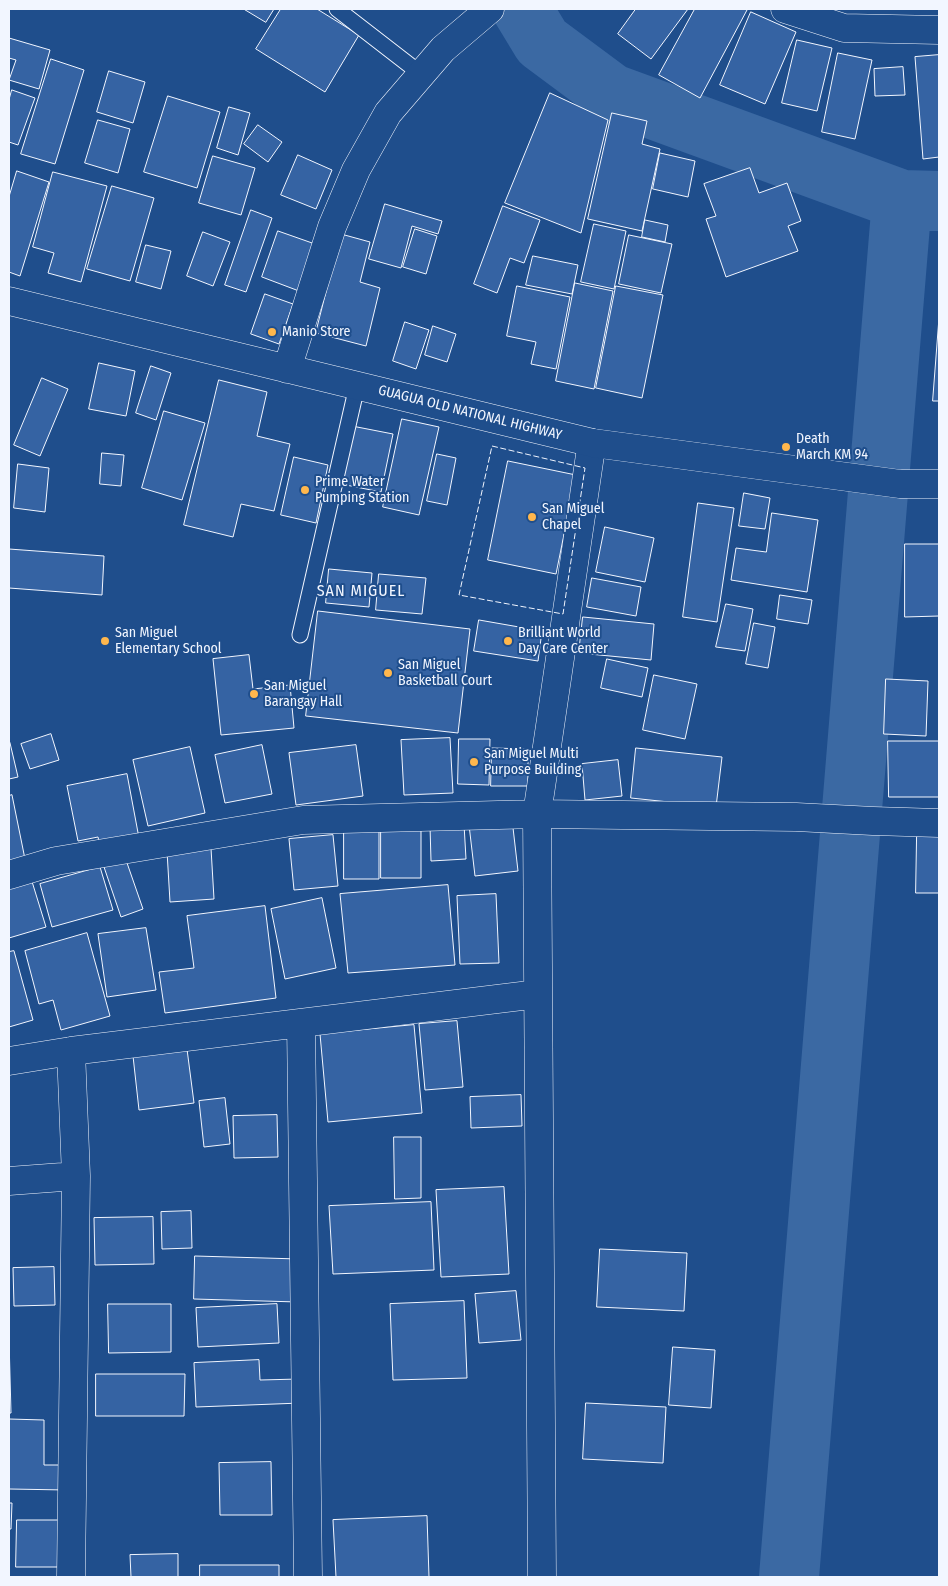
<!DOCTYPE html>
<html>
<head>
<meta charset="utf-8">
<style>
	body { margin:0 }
	#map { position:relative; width:948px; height:1586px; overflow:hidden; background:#1f4e8c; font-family:"Fira Sans Condensed",sans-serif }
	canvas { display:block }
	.frame { position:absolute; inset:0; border:10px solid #f2f6ff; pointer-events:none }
</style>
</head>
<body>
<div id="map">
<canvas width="948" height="1586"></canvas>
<div class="frame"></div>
</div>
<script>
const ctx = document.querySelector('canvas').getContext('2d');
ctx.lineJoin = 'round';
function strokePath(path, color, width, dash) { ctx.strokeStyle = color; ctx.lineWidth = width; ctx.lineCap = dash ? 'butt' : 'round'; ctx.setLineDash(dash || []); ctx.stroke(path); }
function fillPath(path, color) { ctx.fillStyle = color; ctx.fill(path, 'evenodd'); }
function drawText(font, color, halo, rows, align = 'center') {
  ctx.font = font + ' "Fira Sans Condensed",sans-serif'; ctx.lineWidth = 4; ctx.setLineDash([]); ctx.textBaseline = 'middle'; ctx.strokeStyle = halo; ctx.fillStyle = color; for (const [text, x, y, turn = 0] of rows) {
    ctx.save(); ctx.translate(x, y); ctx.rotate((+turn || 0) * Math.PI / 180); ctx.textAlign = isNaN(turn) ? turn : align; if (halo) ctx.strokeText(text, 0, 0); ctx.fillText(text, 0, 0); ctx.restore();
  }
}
strokePath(new Path2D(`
	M522,9L542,42L612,94L902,200L939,201
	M789,1577L902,200`), '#3b69a3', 60);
const building = new Path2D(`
	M244,9H274L266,22Z
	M281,9H317L359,35L325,92L256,49Z
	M636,9H688L651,59L618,34Z
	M695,9H745L747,10L700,98L659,75Z
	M751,12L796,32L765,104L720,85Z
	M9,38L50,50L39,89L9,80L16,60L9,58Z
	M797,40L832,48L817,111L782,103Z
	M838,53L872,60L855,139L822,132Z
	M939,55V157L923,159L915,57Z
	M51,59L84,70L55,164L21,154Z
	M903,67L905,95L875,96L874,69Z
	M109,71L145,82L133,123L97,112Z
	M12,90L35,98L18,145L9,142V100Z
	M550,93L608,120L581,233L505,203Z
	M168,96L220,112L197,188L144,172Z
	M229,107L250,113L238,155L217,148Z
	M612,113L647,121L642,144L660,149L642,231L588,219Z
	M98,120L130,129L118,173L85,163Z
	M258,125L282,142L268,162L244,144Z
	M660,153L695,161L688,197L653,189Z
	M298,155L332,170L316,209L281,195Z
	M213,156L255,168L241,215L199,203Z
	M750,168L759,193L787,183L801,221L788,226L798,251L726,277L706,219L716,216L704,184Z
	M17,171L49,182L20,276L9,272V197Z
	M53,172L107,186L81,282L48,273L54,253L33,247Z
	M112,186L154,198L130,281L87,269Z
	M385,204L442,221L438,234L412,226L401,268L369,259Z
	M503,206L540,220L524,263L510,258L497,293L474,284Z
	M251,210L272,218L246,292L225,285Z
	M645,220L668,225L665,242L642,237Z
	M594,224L626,231L614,289L581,282Z
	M415,229L437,236L426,274L403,267Z
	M278,231L315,244L299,291L262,277Z
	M203,232L230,242L213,286L187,276Z
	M341,234L370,242L360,282L380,288L366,346L316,333Z
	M629,235L672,244L661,293L619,284Z
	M146,245L171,251L161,289L136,282Z
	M533,256L578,265L572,294L526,285Z
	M575,283L613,291L594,389L556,381Z
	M517,286L570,297L556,369L531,364L536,342L507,336Z
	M616,286L663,295L642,398L596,388Z
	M265,294L293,304L279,344L251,334Z
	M939,318V401H933Z
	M405,322L429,330L416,369L393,361Z
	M433,326L456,334L447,362L425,355Z
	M99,363L135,371L126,416L89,409Z
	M151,366L171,373L156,420L136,413Z
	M42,378L68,389L40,456L14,445Z
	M219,380L267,392L257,436L290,444L274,511L241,504L233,537L184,525Z
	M164,411L205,423L182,500L142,488Z
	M402,419L439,427L419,515L383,507Z
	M352,426L393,434L381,492L341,484Z
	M102,453L124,455L121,486L100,484Z
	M437,454L456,458L447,505L427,501Z
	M294,457L328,465L316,523L281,515Z
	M508,461L576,475L556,574L488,560Z
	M18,464L49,468L45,512L14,508Z
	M744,493L770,498L765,529L739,526Z
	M698,503L734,508L717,622L683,617Z
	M772,513L818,520L807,592L731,580L736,548L766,552Z
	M605,527L654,538L645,582L596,572Z
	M905,544H939V616L905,617Z
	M9,549L104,556L102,595L9,588Z
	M329,569L372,573L369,607L326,603Z
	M379,574L426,578L422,614L376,610Z
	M592,578L641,587L636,616L587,607Z
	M780,595L812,600L808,624L777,619Z
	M726,604L753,609L745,651L716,647Z
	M318,611L470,629L458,733L306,716Z
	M583,617L654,624L651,660L579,653Z
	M479,620L542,631L538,661L474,651Z
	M754,623L775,627L768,668L746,664Z
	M249,655L253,689L290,685L294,728L221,735L213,659Z
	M607,659L648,668L642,697L601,688Z
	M654,675L697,684L685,739L643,730Z
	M886,679L928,681L926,736L884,734Z
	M51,734L59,760L30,769L21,744Z
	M450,738L453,793L404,795L401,740Z
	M459,739H490L489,785L458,784Z
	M888,741H939V797H889Z
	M10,743L18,777L9,779V744Z
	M262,745L272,794L225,803L215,755Z
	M356,745L363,796L296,805L289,753Z
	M190,747L205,813L148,826L133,760Z
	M492,748L528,749V786H491Z
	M636,748L722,757L716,807L631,798Z
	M618,760L622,796L585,800L582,764Z
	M127,774L139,838L100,846L98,837L78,841L67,786Z
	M12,795L26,864L9,867V796Z
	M512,819L518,871L475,876L469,825Z
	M464,824L466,859L431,861L430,826Z
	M344,829H379V879H344Z
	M381,830H421V878H381Z
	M333,835L338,886L294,890L289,839Z
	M917,835H939V893H916Z
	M211,848L214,899L170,902L167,851Z
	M126,860L143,909L121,917L104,867Z
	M100,867L113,910L52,927L40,884Z
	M30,875L46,927L9,938V881Z
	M448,885L455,965L348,973L340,894Z
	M496,894L499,963L460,964L457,896Z
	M322,898L336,968L285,979L271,909Z
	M265,906L276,998L165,1013L159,972L194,968L187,916Z
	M146,928L156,990L107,997L98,934Z
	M87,933L110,1016L61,1030L53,1000L39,1004L25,951Z
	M14,951L33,1020L9,1027V952Z
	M457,1021L463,1087L425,1090L419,1024Z
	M414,1025L422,1113L328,1122L320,1034Z
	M187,1049L194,1103L139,1110L133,1056Z
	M521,1095L522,1126L471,1128L470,1097Z
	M225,1098L230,1144L204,1147L199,1101Z
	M277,1115L278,1157L234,1158L233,1116Z
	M394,1137H421V1198L395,1199Z
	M504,1187L509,1274L441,1277L436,1190Z
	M431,1202L434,1270L333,1274L329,1206Z
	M191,1211L192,1248L162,1249L161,1212Z
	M153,1217L154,1264L95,1265L94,1218Z
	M600,1249L687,1253L684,1311L597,1307Z
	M195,1256L299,1259L298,1302L194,1299Z
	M54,1267L55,1305L14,1306L13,1268Z
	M516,1291L521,1340L479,1343L475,1294Z
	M464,1301L467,1378L393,1380L390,1304Z
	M108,1304H171V1352L109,1353Z
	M277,1304L279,1343L198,1347L196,1308Z
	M9,1339L11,1413H9Z
	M673,1347L715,1350L711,1408L669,1405Z
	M259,1360L260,1380L299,1379L301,1403L196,1407L194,1363Z
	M96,1374H185L184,1416H96Z
	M586,1403L666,1407L663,1463L583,1459Z
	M9,1419L44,1420V1465H66V1490L9,1489Z
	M271,1462L272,1515H220L219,1463Z
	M9,1503H12L11,1529H9Z
	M427,1516L429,1577H336L333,1520Z
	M17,1520H60V1567H16Z
	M178,1554V1577H131L130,1555Z
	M200,1565H279V1577H200Z`);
fillPath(building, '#3563a3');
strokePath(building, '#f2f6ff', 1);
const lane = new Path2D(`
	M337,9L421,74
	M300,635L357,386`);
const street = new Path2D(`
	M9,875L56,861L303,820L537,814L796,817L873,821L939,823
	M301,1023L308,1577
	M71,1051L76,1176L71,1577
	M9,1061L71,1051L538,994
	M9,1181L76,1176
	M542,1577L537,814L590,455L593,443`);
const secondary = new Path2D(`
	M785,9L844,28L939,30
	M9,301L593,443L900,484H939
	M287,369L332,227L356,170L388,113L443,49L490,9`);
strokePath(lane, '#f2f6ff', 17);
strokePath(street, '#f2f6ff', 29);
strokePath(secondary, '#f2f6ff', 29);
strokePath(lane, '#1f4e8c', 15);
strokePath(street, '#1f4e8c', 28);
strokePath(secondary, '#1f4e8c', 28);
strokePath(new Path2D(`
	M492,446L585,468L563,614L459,595Z`), '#f2f6ff', 1, [6, 2.5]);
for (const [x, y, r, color] of [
	[272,332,5,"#ffb74d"],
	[786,447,5,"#ffb74d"],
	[305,490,5,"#ffb74d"],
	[532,517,5,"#ffb74d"],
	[105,641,5,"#ffb74d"],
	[508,641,5,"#ffb74d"],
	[388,673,5,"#ffb74d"],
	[254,694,5,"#ffb74d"],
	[474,762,5,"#ffb74d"]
]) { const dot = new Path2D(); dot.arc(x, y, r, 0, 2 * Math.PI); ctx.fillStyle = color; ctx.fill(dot); strokePath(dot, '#1f4e8c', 2); }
drawText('14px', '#f2f6ff', '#1f4e8c', [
	["Manio Store",282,332],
	["Death",796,439],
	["March KM 94",796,455],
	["Prime Water",315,482],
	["Pumping Station",315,498],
	["San Miguel",542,509],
	["Chapel",542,525],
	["San Miguel",115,633],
	["Elementary School",115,649],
	["Brilliant World",518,633],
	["Day Care Center",518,649],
	["San Miguel",398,665],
	["Basketball Court",398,681],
	["San Miguel",264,686],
	["Barangay Hall",264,702],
	["San Miguel Multi",484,754],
	["Purpose Building",484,770]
], 'left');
drawText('14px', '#f2f6ff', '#1f4e8c', [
	["GUAGUA OLD NATIONAL HIGHWAY",470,413,14]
]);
ctx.letterSpacing = '1px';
drawText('16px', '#f2f6ff', '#1f4e8c', [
	["SAN MIGUEL",361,592]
]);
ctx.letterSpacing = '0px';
</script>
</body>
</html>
